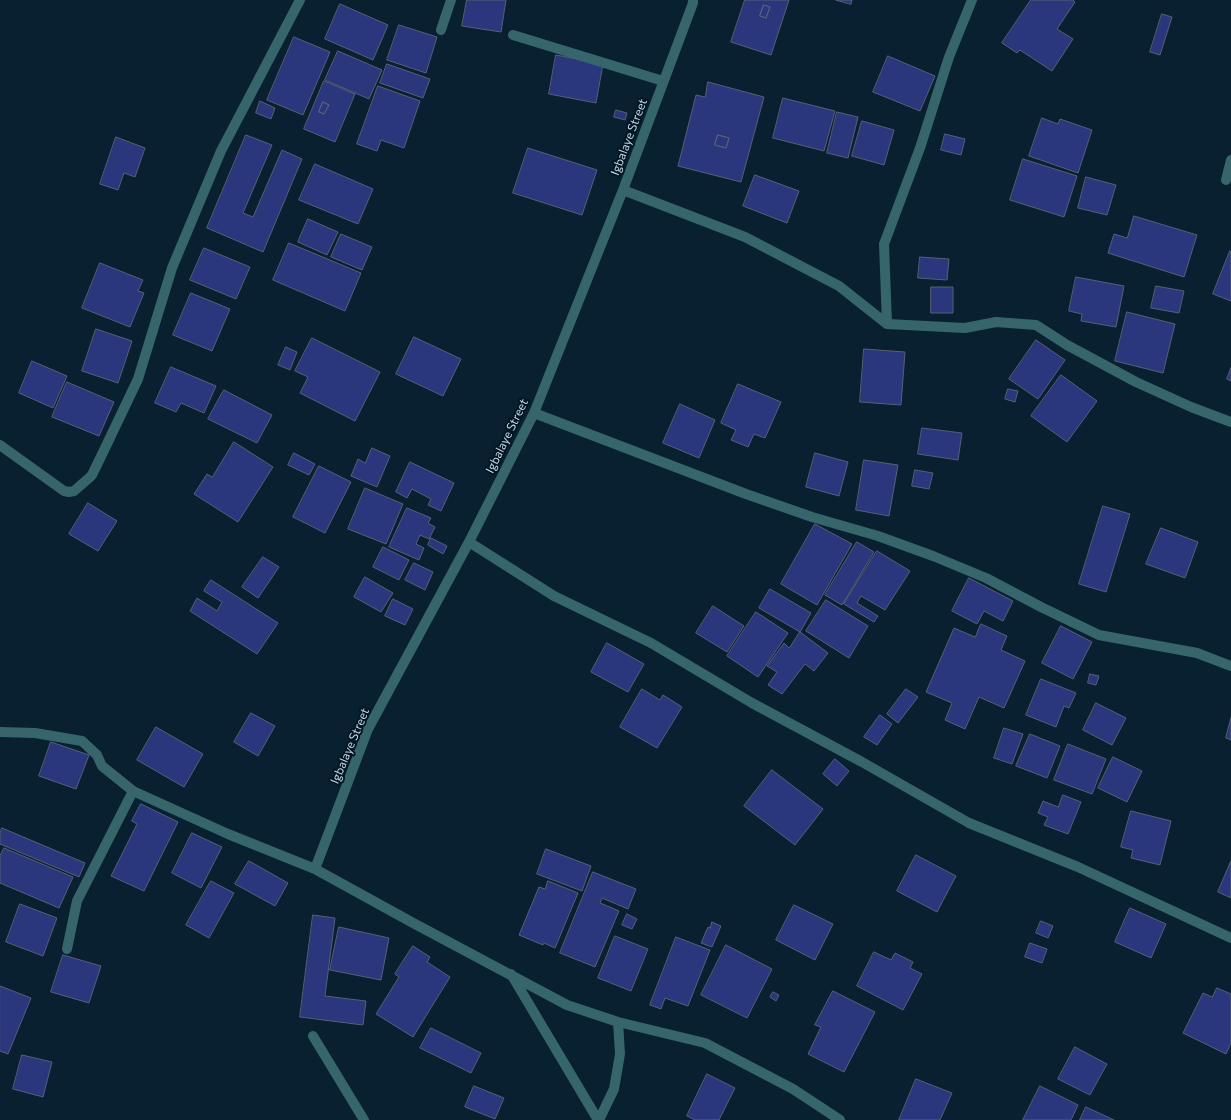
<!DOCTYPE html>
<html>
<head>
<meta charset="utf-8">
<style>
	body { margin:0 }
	canvas { display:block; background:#08202f }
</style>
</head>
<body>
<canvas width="1231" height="1120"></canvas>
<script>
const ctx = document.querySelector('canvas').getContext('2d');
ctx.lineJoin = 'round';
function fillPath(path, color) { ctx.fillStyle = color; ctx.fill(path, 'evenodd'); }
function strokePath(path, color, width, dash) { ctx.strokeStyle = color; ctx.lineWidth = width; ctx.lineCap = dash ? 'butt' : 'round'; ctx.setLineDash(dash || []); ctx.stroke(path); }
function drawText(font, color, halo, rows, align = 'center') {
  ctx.font = font + ' Commissioner,sans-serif'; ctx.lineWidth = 4; ctx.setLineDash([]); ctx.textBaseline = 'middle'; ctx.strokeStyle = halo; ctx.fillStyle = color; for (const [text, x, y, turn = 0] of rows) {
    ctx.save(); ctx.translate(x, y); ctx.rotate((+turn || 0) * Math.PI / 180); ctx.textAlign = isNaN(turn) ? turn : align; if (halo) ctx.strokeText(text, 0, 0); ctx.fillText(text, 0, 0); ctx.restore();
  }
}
const building = new Path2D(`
	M467,0H506L501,32L462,26Z
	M745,0H789L771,55L731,42ZM764,5L770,7L766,18L760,16Z
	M836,0H852L851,4Z
	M1031,0H1073L1075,2L1057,29L1073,39L1052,71L1020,50L1017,53L1002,43Z
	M340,4L388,25L373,60L325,39Z
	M764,5L770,7L766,18L760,16Z
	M1162,14L1172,17L1160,55L1150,52Z
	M399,25L437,37L426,73L387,60Z
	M294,37L330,52L303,115L267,100Z
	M338,51L382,70L369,99L325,80Z
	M556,55L603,64L596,103L549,94Z
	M888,56L935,76L920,111L873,92Z
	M387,64L430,79L423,98L380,83Z
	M324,81L355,94L335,142L304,129ZM323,102L329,105L324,114L319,112Z
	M708,82L764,97L741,182L678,166L696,95L705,97ZM718,135L729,138L726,148L715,145Z
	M378,86L420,101L404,148L381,140L377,151L357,144Z
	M783,98L835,111L824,151L773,138Z
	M260,101L275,108L271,119L256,113Z
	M323,102L329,105L324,114L319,112Z
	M616,110L627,113L625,120L614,117Z
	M837,112L858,117L848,158L827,153Z
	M1042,118L1058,124L1060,119L1092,130L1078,173L1029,156Z
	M862,121L894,130L884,165L852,156Z
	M945,134L965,139L961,155L941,150Z
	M246,135L272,145L243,213L253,217L282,150L302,159L263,252L207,228Z
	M718,135L729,138L726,148L715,145Z
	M116,137L145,148L135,177L124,173L118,190L100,184Z
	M528,148L597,170L582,215L513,193Z
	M1023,159L1077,176L1064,217L1010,200Z
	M315,164L373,189L358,224L299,200Z
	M755,175L799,191L787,223L743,206Z
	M1086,177L1116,185L1107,215L1078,208Z
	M1134,216L1197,235L1184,277L1108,253L1114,234L1127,238Z
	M308,219L338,232L327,255L298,242Z
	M341,234L372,247L362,270L331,257Z
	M289,243L361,273L345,311L273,280Z
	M204,248L250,267L236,299L190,280Z
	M1230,251L1231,252V301L1213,294Z
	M920,257L949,259L947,280L918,278Z
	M100,263L143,280L138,291L144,293L130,327L82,308Z
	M1076,277L1124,286L1116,327L1081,321L1082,314L1069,311Z
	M1156,286L1184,291L1179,313L1151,308Z
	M931,287H953V313H931Z
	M191,293L230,309L212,351L173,335Z
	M1127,312L1175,324L1163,373L1115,361Z
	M96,329L132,341L118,383L82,371Z
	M414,337L461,359L443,396L396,374Z
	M312,338L380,372L355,421L300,393L308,377L295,371Z
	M1036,340L1065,360L1038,399L1009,379Z
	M286,347L297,352L290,370L278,365Z
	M864,349L905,352L901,405L860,402Z
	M32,361L67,376L53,408L19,393Z
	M171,367L216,386L204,413L181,403L176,412L155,403Z
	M1231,368V381L1227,379Z
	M1061,375L1097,401L1067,442L1031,416Z
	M67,382L114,402L99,436L52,417Z
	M738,384L781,402L765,438L754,434L748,447L731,440L736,430L721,423Z
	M1008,389L1018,391L1015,402L1005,399Z
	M224,390L272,415L257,443L208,419Z
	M680,404L715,420L699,458L663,443Z
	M922,428L962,433L958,460L918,454Z
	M234,442L273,467L238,522L194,494L207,474L212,477Z
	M372,448L390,456L377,487L351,476L358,459L365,463Z
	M294,453L315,464L309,475L288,465Z
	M815,453L848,462L839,496L806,487Z
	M864,460L898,465L889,516L856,510Z
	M410,462L454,483L441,511L428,505L431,499L412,489L407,498L396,492Z
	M319,466L351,482L325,533L293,517Z
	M915,470L933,473L929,489L912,486Z
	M365,488L403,504L386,544L348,529Z
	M88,503L117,521L98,551L69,534Z
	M1103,506L1130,514L1106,592L1079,584Z
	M407,508L431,518L428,523L435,527L429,539L420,535L416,544L424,548L419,560L389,547Z
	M815,524L852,544L817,605L781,584Z
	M1161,528L1198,542L1185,578L1146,564Z
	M431,538L447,546L443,554L428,545Z
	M857,542L874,552L842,605L825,595Z
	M383,547L409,560L399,580L373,567Z
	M877,551L910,571L885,610L861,596L857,603L878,616L874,622L844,604Z
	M263,557L279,567L258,598L242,587Z
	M414,563L433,572L425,590L405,580Z
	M365,577L393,593L381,612L354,597Z
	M969,578L1013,601L1003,621L984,611L977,624L952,611Z
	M211,580L278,623L257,654L190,611L197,598L217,611L222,602L204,591Z
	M770,589L811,613L800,632L759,608Z
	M393,599L413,609L405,625L385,616Z
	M826,600L868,626L849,658L806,631Z
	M713,606L744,626L727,652L696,633Z
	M756,612L788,633L758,677L727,656Z
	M981,624L1007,636L1001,650L1025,661L1004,708L979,697L965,729L945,720L952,703L926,692L954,628L975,637Z
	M1061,626L1092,642L1073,679L1042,663Z
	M800,632L828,653L814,671L805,664L782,694L768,685L777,672L767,666L784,643L789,648Z
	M607,643L644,664L628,692L591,672Z
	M1090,674L1099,676L1096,685L1088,683Z
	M1041,679L1076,693L1069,708L1064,706L1056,727L1026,715Z
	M642,689L660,700L663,695L682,707L657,748L620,727Z
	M906,689L918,697L898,723L887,714Z
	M1096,703L1126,718L1112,745L1083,730Z
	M251,713L275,726L258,756L234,742Z
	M880,715L892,724L877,745L864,737Z
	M1231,718V740L1226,738Z
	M156,727L203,754L184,787L137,760Z
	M1004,728L1023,734L1012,764L994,758Z
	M1030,734L1060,746L1047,778L1016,766Z
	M51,742L89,755L76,789L39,776Z
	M1068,744L1106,759L1092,794L1054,780Z
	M1113,757L1142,771L1127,802L1098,788Z
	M835,759L849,771L837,786L823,774Z
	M772,770L823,809L795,845L744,806Z
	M1063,795L1081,802L1068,834L1044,825L1048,817L1038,813L1043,801L1058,807Z
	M141,804L178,822L144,891L111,876L137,824L132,821Z
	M1131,811L1171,821L1160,865L1131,858L1133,850L1121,847Z
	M2,828L85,863L79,877L0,844V833Z
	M192,833L222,847L201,888L172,873Z
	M4,848L73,877L59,908L0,883V856Z
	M546,849L591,866L582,891L537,874Z
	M916,855L956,876L937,912L897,891Z
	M249,861L288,883L275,906L235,884Z
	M1231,861V898L1218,892Z
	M593,872L636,889L628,909L602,898L600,903L619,911L595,967L560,953Z
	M211,881L234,893L209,938L186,925Z
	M548,881L578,893L555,948L544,943L543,945L519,935L539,887L545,889Z
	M20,904L57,918L43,956L6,942Z
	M794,905L833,924L815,960L776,940Z
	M1130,908L1166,924L1151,958L1115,942Z
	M627,914L637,919L632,929L622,925Z
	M313,915L335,918L325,996L366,1001L363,1025L300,1017Z
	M1041,921L1053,926L1048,938L1036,933Z
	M712,922L721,926L712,947L701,943L708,927L710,928Z
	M339,927L389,938L381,980L330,970Z
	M615,936L648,949L631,991L598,978Z
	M676,937L710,950L688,1006L665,998L661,1009L650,1005Z
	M1030,943L1047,949L1042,963L1025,957Z
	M726,945L772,969L747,1018L701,995Z
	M413,946L430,957L427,962L450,977L413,1037L376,1014L399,977L395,974Z
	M874,952L891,960L895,953L913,962L910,968L922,974L903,1010L857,986Z
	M63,955L101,966L89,1003L51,992Z
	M0,986L31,998L8,1054L0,1051Z
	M1217,988L1231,994V1043L1226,1054L1183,1033L1203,993L1212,997Z
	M833,991L875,1012L844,1072L808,1054L821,1027L815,1025Z
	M773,992L779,995L776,1001L770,997Z
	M431,1028L481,1053L471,1073L420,1048Z
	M1075,1047L1107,1064L1090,1095L1058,1079Z
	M22,1055L52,1062L43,1097L13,1089Z
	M707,1074L735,1088L719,1120H695L687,1116Z
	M916,1079L952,1093L940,1120H899Z
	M474,1086L504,1098L495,1119L465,1107Z
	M1040,1086L1078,1105L1071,1120H1023Z
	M1086,1107L1114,1120H1080Z`);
fillPath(building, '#2b377d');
strokePath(building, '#575e77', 1);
strokePath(new Path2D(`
	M441,30L451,0
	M513,35L663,81
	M1226,180L1231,160
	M623,190L745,237L839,286L887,324L965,328L996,322L1036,325L1067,345L1136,382L1191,407L1231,422
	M887,324L884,244L920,148L949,57L972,0
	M534,413L746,494L812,517L878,536L933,556L986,578L1041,607L1099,635L1197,653L1231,666
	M0,445L64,491L69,492L74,491L89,478L92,475L107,444L138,379L172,268L221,151L300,0
	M469,542L554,596L651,643L752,703L862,762L969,823L1078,867L1231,938
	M0,732L35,733L82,741L97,755L102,766L133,791L228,834L315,869L415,924L567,1005L618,1022L705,1043L793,1089L840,1120
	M315,869L368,729L469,542L534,413L623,190L693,3V0
	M67,949L77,901L133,791
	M511,974L598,1120
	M313,1036L364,1120
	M599,1120L614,1089L620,1054L618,1022`), '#36666c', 10);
drawText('12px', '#c8d6e1', '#011725', [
	["Igbalaye Street",629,137,-69],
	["Igbalaye Street",507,436,-64],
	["Igbalaye Street",350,746,-67]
]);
</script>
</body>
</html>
